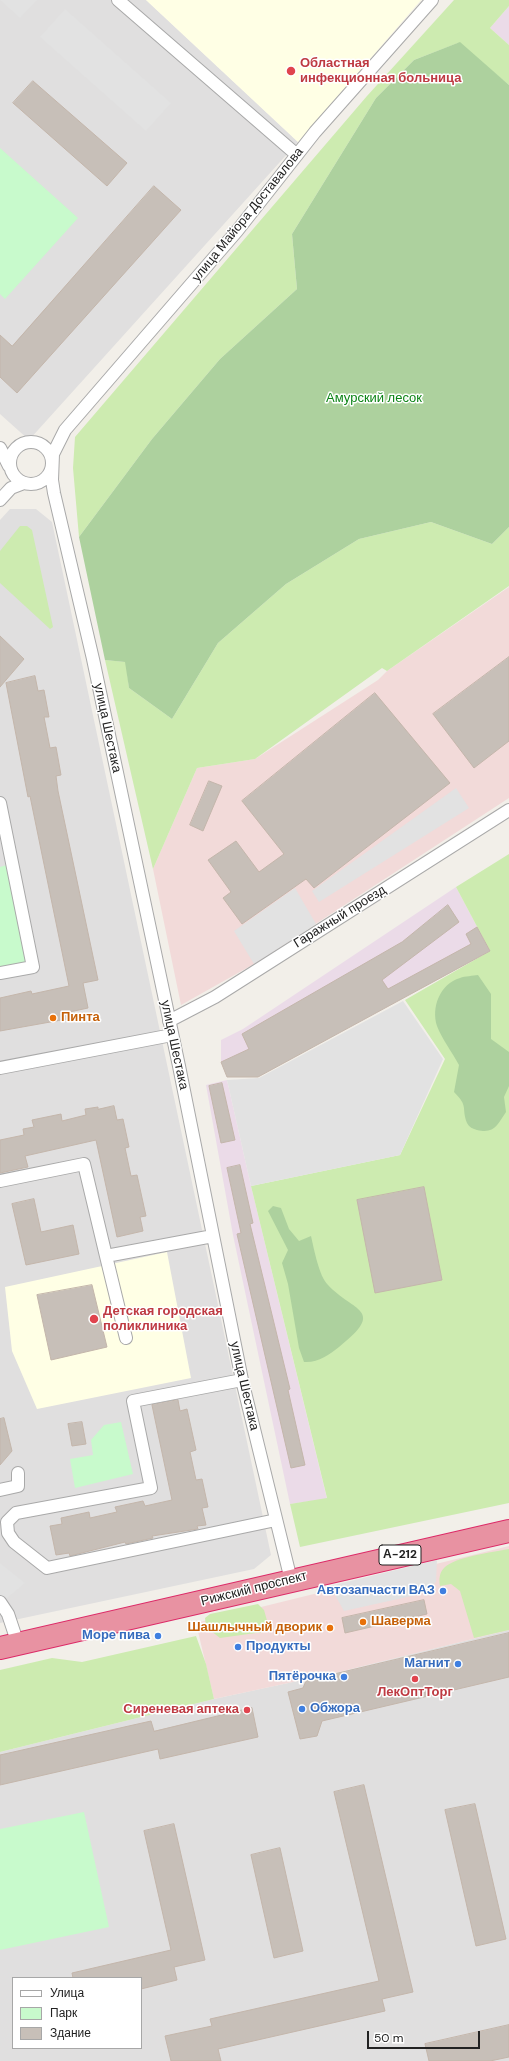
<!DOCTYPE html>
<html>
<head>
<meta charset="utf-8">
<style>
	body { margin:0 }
	#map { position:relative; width:509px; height:2061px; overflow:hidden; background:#f2efe9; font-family:"DM Sans",sans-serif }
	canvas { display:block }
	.legend { position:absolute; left:12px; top:1977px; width:130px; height:72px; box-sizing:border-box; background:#fff; border:1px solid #a7a7a7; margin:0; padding:5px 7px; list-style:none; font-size:12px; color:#222 }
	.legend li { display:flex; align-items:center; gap:8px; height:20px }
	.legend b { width:20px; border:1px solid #a7a7a7 }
	.scale { position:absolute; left:367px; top:2031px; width:113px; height:18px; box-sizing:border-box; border:2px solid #222; border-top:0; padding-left:5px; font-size:12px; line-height:14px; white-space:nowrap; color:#222; -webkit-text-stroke:3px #fff; paint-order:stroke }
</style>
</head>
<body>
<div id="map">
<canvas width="509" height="2061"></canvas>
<ul class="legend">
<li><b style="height:5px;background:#fff"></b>Улица</li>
<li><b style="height:11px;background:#c8facc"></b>Парк</li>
<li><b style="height:11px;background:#c7bfb8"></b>Здание</li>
</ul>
<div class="scale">50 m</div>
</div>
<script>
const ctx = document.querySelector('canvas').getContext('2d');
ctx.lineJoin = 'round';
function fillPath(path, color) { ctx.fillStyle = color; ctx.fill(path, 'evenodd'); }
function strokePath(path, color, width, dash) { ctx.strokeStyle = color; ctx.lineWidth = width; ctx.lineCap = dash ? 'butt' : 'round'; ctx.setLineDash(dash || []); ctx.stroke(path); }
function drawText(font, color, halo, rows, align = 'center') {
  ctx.font = font + ' "DM Sans",sans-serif'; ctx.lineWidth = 3; ctx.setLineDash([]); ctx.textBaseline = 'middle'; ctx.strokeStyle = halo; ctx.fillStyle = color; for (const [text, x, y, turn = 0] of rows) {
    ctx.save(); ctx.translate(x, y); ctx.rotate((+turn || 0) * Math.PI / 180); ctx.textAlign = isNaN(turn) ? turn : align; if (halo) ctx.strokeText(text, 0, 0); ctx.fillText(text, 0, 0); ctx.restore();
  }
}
fillPath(new Path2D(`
	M0,0H146L298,142L29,440L0,414Z
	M10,509H36L52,522L271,1555L254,1569L0,1623V520Z
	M509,1630V2061H0V1752L214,1699L339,1672ZM13,1978H141V2048H13Z`), '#e0dfdf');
fillPath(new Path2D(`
	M509,587V798L254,964L181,1005L153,869L197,768L255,759L378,680L387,671Z
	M509,1546V1630L339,1672L214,1699L196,1623Z`), '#f2dad9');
fillPath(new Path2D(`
	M509,6V45L490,28Z
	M456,887L490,951L258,1077H227L221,1062V1040L243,1029Z
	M227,1080L251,1186L327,1499L290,1504L233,1235L206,1085Z`), '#ebdbe8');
fillPath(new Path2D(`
	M146,0H421L298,142Z
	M167,1252L191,1378L37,1409L12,1351L5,1287Z`), '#ffffe5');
fillPath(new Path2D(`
	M454,0H509V6L490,28L509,45V85L458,43L414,60L376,98L292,234L297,289L220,359L152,439L79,537L73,468L75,437L367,96Z
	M431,522L492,544L509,527V586L387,671L382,668L255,759L197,768L153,869L105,660L126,662L129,688L172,719L218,643L286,584L359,539Z
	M20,526H27L32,530L53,627L50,629L0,583V551Z
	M509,854V1503L300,1547L290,1504L327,1498L251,1186L400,1155L445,1059L405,1000L490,951L456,887Z
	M509,1549V1630L474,1638L460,1591L451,1584L440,1586C439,1580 439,1573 444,1568C454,1557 493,1552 509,1549Z
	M258,1604L264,1610L270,1631L220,1638L206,1627L205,1618L210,1614Z
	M196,1636L206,1664L214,1699L0,1752V1670L52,1658L82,1662Z`), '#cdebb0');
fillPath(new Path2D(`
	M460,42L509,85V527L492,544L431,522L359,539L286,584L218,643L172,719L129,688L125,662L105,660L79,537L152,439L220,359L297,289L292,234L376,98L414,60Z
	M478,975L491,994V1039L509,1052V1086L504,1097L506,1112C497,1125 495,1134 477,1130C473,1129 469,1127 467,1123C461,1107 469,1107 454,1092L459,1065C452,1052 442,1039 437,1026C431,1007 440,984 460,978C465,976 473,976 478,975Z
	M273,1206L281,1208L289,1229L299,1241L311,1236C314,1249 319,1276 328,1285C353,1312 387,1309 339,1347C329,1355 318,1363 304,1362L299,1348L288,1284L282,1263L288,1250L268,1211Z`), '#add19e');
fillPath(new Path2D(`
	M0,148L78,218L5,299L0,294Z
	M7,865L28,964L0,969V867Z
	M121,1422L133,1474L75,1488L70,1459L93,1455L91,1440L104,1425Z
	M84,1812L109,1927L0,1950V1829Z`), '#c8facc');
fillPath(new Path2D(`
	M0,0H37L20,18Z
	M65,9L171,103L146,131L40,37Z
	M456,788L469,808L319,902L312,891Z
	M295,888L316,924L254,964L234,931Z
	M403,1001L443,1059L400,1155L251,1186L227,1080L259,1078Z
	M437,1560L436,1582L428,1590L416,1595L344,1611L330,1586Z
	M0,1563L25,1583L0,1604Z`), '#e2e2e2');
const building = new Path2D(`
	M33,81L127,163L107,186L13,103Z
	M154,186L181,210L17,393L0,377V335L12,346Z
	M0,636L24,659L0,687Z
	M509,657V741L474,768L433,714Z
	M35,676L38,691L44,690L49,717H44L50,748L56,747L61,775L56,776L58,791L98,980L83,983L88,1008L65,1013L67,1019L0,1031V998L31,991L32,994L69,986L30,796L28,797L6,683Z
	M375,693L450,783L314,888L306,879L242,924L223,898L231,892L208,860L236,841L259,872L284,854L242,801Z
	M209,781L222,786L203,831L190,825Z
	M448,905L459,922L382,980L388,989L471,944L466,934L477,927L490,951L258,1077H227L221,1062L249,1049L242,1034L402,942Z
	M222,1083L235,1140L221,1143L209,1086Z
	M114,1106L117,1120L123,1119L129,1147L125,1148L131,1176L137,1175L146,1216L140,1217L143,1231L117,1237L96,1140L25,1156L28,1167L0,1173V1140L24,1135L23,1129L34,1127L32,1120L61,1114L62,1121L86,1115L85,1109L98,1107V1109Z
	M240,1165L253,1223L250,1224L290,1389L288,1390L305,1465L291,1468L237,1234L241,1233L227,1168Z
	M424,1187L442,1280L375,1293L357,1200Z
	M34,1199L41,1232L73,1225L79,1254L26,1265L12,1204Z
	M92,1285L107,1347L51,1360L37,1295Z
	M178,1400L180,1411L187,1409L196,1450L190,1452L196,1480L202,1479L208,1507L202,1508L206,1525L197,1526L198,1529L152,1536L153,1538L126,1544L125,1542L70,1556L69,1553L56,1555L50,1526L62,1524L61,1518L89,1512L90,1518L117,1512L115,1507L143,1501L145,1506L172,1500L152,1405Z
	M4,1418L12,1451L0,1465V1419Z
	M82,1422L86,1444L72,1446L68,1424Z
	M424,1600L427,1614L345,1633L342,1618Z
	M509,1633V1677L322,1721L317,1736L300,1739L288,1692L303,1688L306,1681Z
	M252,1708L258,1737L160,1759L158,1749L0,1785V1755L151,1721L154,1731Z
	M364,1785L413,1992L382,1999L385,2011L218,2049L221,2061H171L165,2036L212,2026L210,2019L379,1981L334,1792Z
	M475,1804L506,1939L476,1946L445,1810Z
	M174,1824L205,1960L174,1967L177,1980L141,1989V1978H73L72,1973L171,1950L144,1831Z
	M280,1848L303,1951L274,1958L251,1855Z
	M509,2025V2057L490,2061H429L425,2044Z`);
fillPath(building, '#c7bfb8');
strokePath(building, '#c4b6ab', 1);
const street = new Path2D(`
	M118,0L297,155
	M10 463a21 21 0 1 1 42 0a21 21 0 1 1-42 0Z
	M0,448L9,466
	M0,500L11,488L24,483
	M0,803L33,967L0,973
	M169,1021L215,997L509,810
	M0,1068L172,1035
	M0,1181L84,1164L106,1256L213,1236
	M106,1256L126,1338
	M242,1380L133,1401L151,1488L16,1513L7,1522L8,1533L14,1542L47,1568L276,1520
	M0,1490L18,1486V1473
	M291,1580L242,1380L179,1066L93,659L54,493L52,480L53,454L65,430L237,231L315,132L432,0
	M0,1602L8,1614L18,1644`);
const highway = new Path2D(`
	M0,1648L509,1531`);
strokePath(street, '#a9a9a9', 14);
strokePath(highway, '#dc2a67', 24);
strokePath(street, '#fff', 12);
strokePath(highway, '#e892a2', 22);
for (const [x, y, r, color] of [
	[291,71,5,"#e0444e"],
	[53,1018,4,"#e8710a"],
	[94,1319,5,"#e0444e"],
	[443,1591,4,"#3f7fe0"],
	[363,1622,4,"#e8710a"],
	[330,1628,4,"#e8710a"],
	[158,1636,4,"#3f7fe0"],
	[238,1647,4,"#3f7fe0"],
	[458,1664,4,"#3f7fe0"],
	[344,1677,4,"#3f7fe0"],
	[415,1679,4,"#e0444e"],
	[302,1709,4,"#3f7fe0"],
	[247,1710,4,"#e0444e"]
]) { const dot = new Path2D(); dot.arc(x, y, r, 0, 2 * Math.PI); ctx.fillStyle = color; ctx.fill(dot); strokePath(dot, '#fff', 1.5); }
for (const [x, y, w] of [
	[400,1555,42]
]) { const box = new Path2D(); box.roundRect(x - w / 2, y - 10, w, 20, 3); ctx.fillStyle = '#fff'; ctx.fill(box); strokePath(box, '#222', 1); }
drawText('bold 12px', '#222', null, [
	["А-212",400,1555]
]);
drawText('bold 13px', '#be3a42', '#fff', [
	["Областная",300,64],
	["инфекционная больница",300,79],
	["Детская городская",103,1312],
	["поликлиника",103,1327],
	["ЛекОптТорг",415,1693,"center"],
	["Сиреневая аптека",239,1710,"right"]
], 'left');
drawText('13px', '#222', '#fff', [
	["улица Майора Доставалова",248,215,-51],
	["улица Шестака",107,728,78],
	["Гаражный проезд",340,917,-32],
	["улица Шестака",174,1045,78],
	["улица Шестака",244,1386,77],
	["Рижский проспект",254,1589,-14]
]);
drawText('13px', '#0c8416', '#fff', [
	["Амурский лесок",374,399]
]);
drawText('bold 13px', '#c56008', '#fff', [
	["Пинта",61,1018],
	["Шаверма",371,1622],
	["Шашлычный дворик",322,1628,"right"]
], 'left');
drawText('bold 13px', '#366cbe', '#fff', [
	["Автозапчасти ВАЗ",435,1591],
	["Море пива",150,1636],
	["Продукты",246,1647,"left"],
	["Магнит",450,1664],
	["Пятёрочка",336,1677],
	["Обжора",310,1709,"left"]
], 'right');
</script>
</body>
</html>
